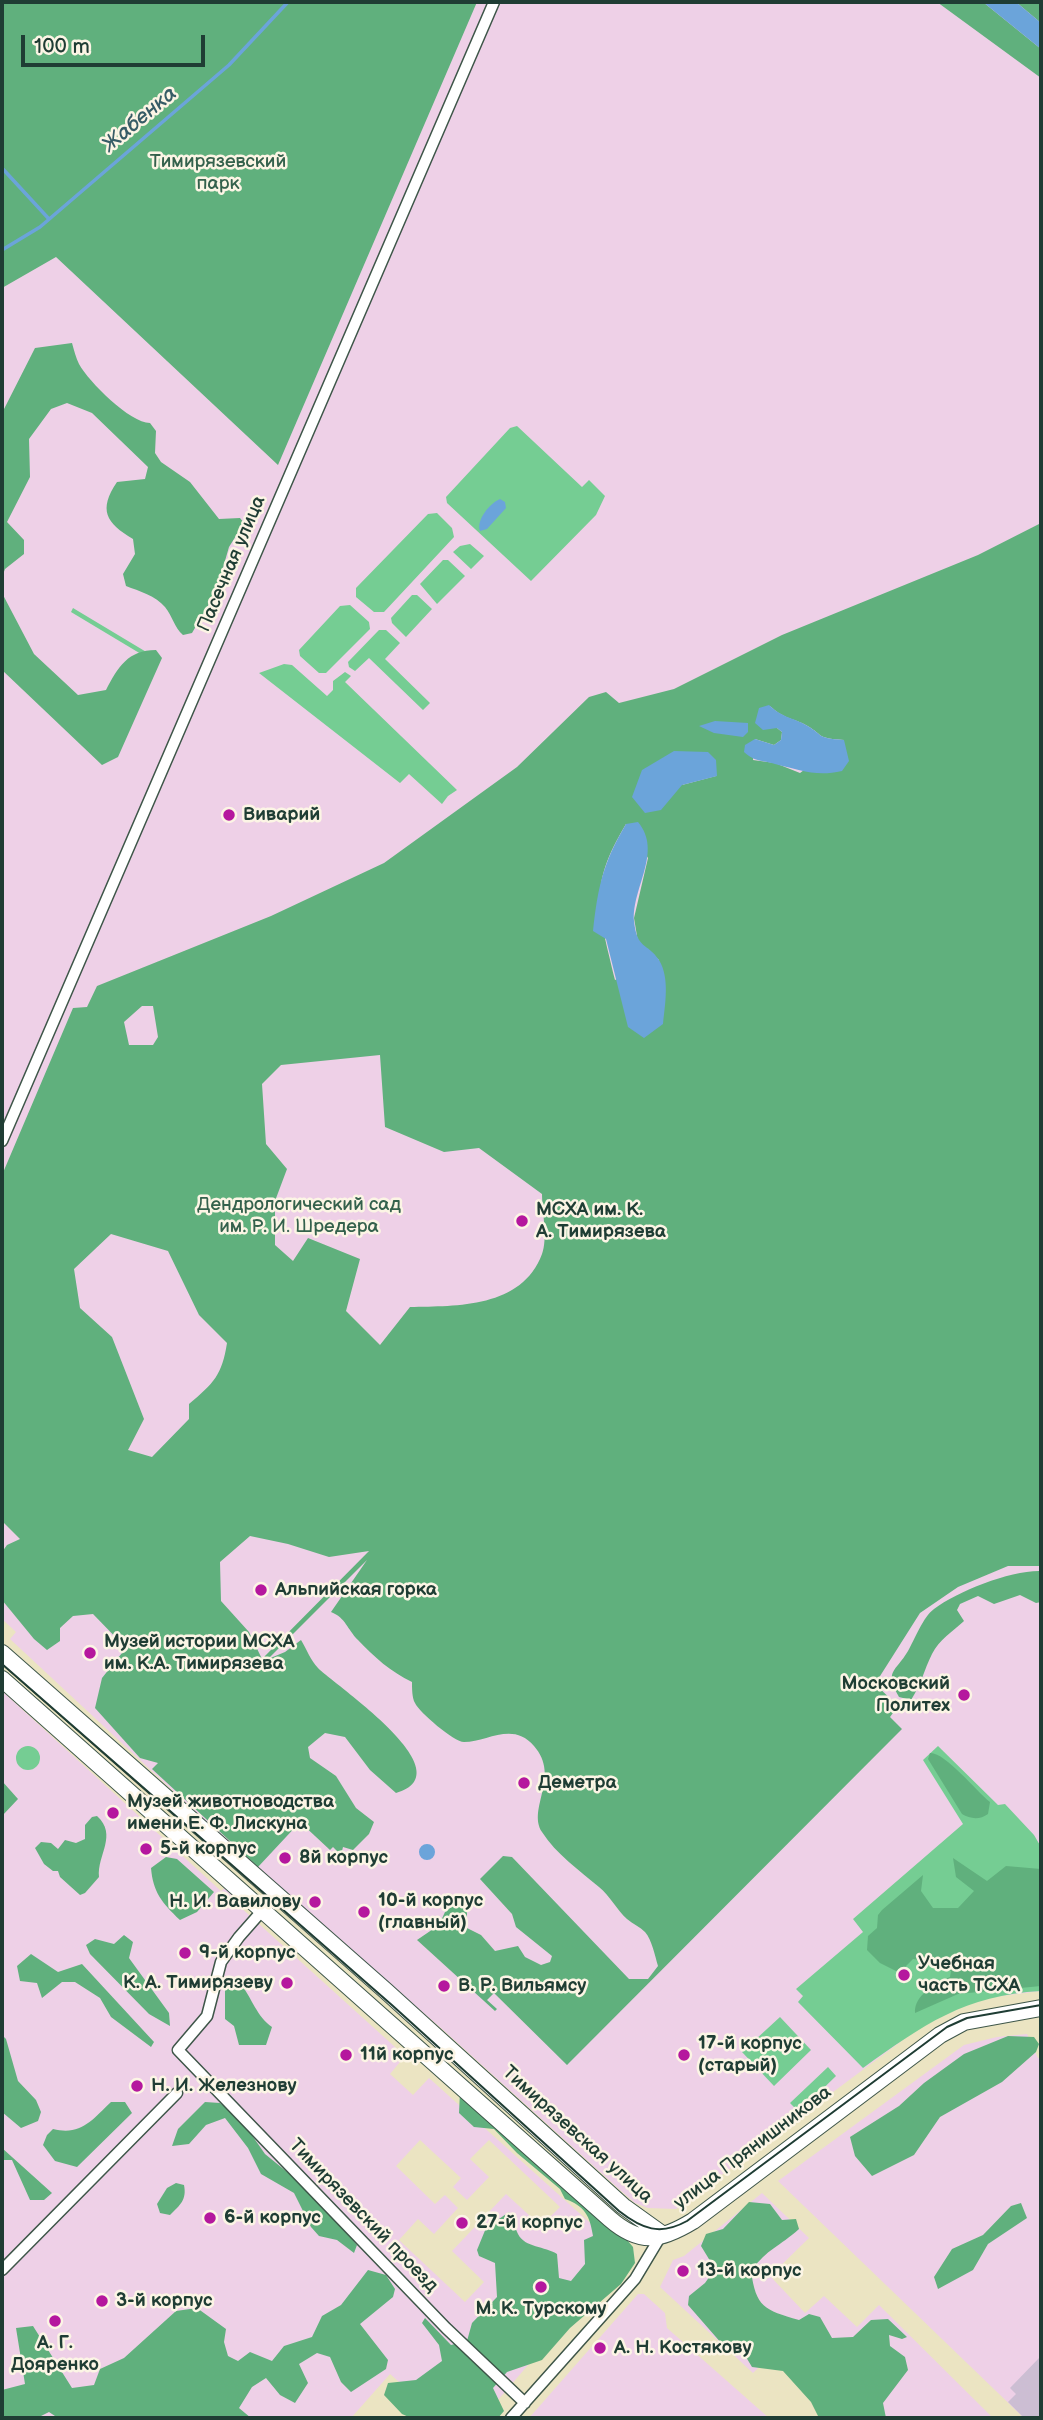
<!DOCTYPE html>
<html>
<head>
<meta charset="utf-8">
<style>
	body { margin:0 }
	#map { position:relative; width:1043px; height:2420px; overflow:hidden; background:#ebe4c2; font-family:"Balsamiq Sans",sans-serif }
	canvas { display:block }
	.frame { position:absolute; inset:0; border:4px solid #1f3d34; pointer-events:none }
	.scale { position:absolute; left:21px; top:35px; width:184px; height:32px; box-sizing:border-box; border:4px solid #1f3d34; border-top:0; padding-left:9px; font-size:21px; line-height:24px; white-space:nowrap; color:#1f3d34; -webkit-text-stroke:5px #fcf5e5; paint-order:stroke }
</style>
</head>
<body>
<div id="map">
<canvas width="1043" height="2420"></canvas>
<div class="frame"></div>
<div class="scale">100 m</div>
</div>
<script>
const ctx = document.querySelector('canvas').getContext('2d');
ctx.lineJoin = 'round';
function fillPath(path, color) { ctx.fillStyle = color; ctx.fill(path, 'evenodd'); }
function strokePath(path, color, width, dash) { ctx.strokeStyle = color; ctx.lineWidth = width; ctx.lineCap = dash ? 'butt' : 'round'; ctx.setLineDash(dash || []); ctx.stroke(path); }
function drawText(font, color, halo, rows, align = 'center') {
  ctx.font = font + ' "Balsamiq Sans",sans-serif'; ctx.lineWidth = 5; ctx.setLineDash([]); ctx.textBaseline = 'middle'; ctx.strokeStyle = halo; ctx.fillStyle = color; for (const [text, x, y, turn = 0] of rows) {
    ctx.save(); ctx.translate(x, y); ctx.rotate((+turn || 0) * Math.PI / 180); ctx.textAlign = isNaN(turn) ? turn : align; if (halo) ctx.strokeText(text, 0, 0); ctx.fillText(text, 0, 0); ctx.restore();
  }
}
fillPath(new Path2D(`
	M2,2H1041V1991L992,1997L966,2004L919,2028L676,2209L648,2208L635,2203L620,2190L442,2029L257,1869L10,1639L16,1632L2,1619Z
	M2,1691L221,1891L226,1887L241,1901L238,1905L405,2056L390,2074L413,2095L429,2078L607,2238L610,2270L491,2408L441,2418L390,2374L351,2418H2ZM420,2140L461,2178L453,2187L467,2200L489,2177L470,2159L489,2140L560,2207L541,2226L506,2194L452,2251L484,2282L465,2302L399,2240L418,2219L434,2234L458,2208L445,2195L435,2204L396,2166Z
	M1027,2034L1038,2058H1041V2418H1024L778,2181L964,2045L997,2037Z
	M762,2193L809,2238L770,2276L805,2313L824,2296L857,2327L879,2305L993,2418H823L829,2412L772,2354L753,2373L660,2287L673,2260L684,2256Z
	M638,2294H644L665,2313L667,2328L769,2418H529Z`), '#eed0e7');
fillPath(new Path2D(`
	M1041,2356V2418H1024L1008,2402L1016,2394L1010,2388Z`), '#ccbed3');
fillPath(new Path2D(`
	M517,426L582,487L589,480L605,496L596,515L531,581L447,503L446,497L510,428Z
	M437,513L452,528L454,537L384,612H374L356,597V588L428,514Z
	M470,544L484,556L471,569L453,552L460,546Z
	M443,560H448L465,576L437,604L420,584Z
	M412,595H417L432,609L406,637L392,623L391,618Z
	M350,605L369,622L370,629L326,673H319L300,656L299,650L340,606Z
	M73,608L153,656L151,660L71,612Z
	M379,630H386L400,643L385,659L430,703L423,710L369,658L355,671L349,667L348,662Z
	M284,664L292,665L327,696L333,690V681L345,672L351,676L345,682L457,790L448,796L442,804L409,774L400,783L259,673Z
	M938,1746L998,1805L1005,1804L1034,1835L1041,1847V1991C965,1995 923,2025 863,2068L798,2002L803,1996L796,1989L863,1932L853,1919L963,1824L923,1760Z
	M16 1758a12 12 0 1 1 24 0a12 12 0 1 1-24 0Z
	M780,2017L811,2050L774,2086L742,2052Z
	M828,2067L836,2076L799,2112L790,2103Z`), '#75cd93');
fillPath(new Path2D(`
	M2,2H477L278,465L56,257L2,288Z
	M937,2H983L1041,49V78Z
	M1016,2H1041V23Z
	M72,343C74,350 76,358 79,364C89,382 130,423 150,423L156,431L155,453L161,462L190,482L219,519L240,518L244,523L229,547L216,592L192,633L183,635C174,627 173,617 165,607C156,596 139,591 126,586L123,574L135,554L133,539C106,523 98,510 117,482L145,479L148,467L92,413L67,403L51,409L29,439L30,477L7,522L24,540V554L5,569L2,577V413L35,348Z
	M1041,523V1566H1008L958,1587L920,1613L875,1684L898,1706L890,1717L902,1729L567,2065L494,1993L487,2000L497,2009L495,2011L417,1940L439,1925L445,1912L460,1900L467,1904V1928L481,1935L495,1951L518,1946L525,1957L541,1965L550,1962L552,1956L516,1927L512,1914L480,1879L503,1856L512,1857L629,1979H648L658,1966C655,1956 652,1940 645,1932C640,1927 633,1924 627,1919C617,1910 610,1896 599,1887C580,1871 556,1854 542,1832C527,1808 561,1777 534,1746C513,1721 487,1742 464,1742C454,1742 419,1712 415,1703C412,1698 412,1688 412,1682C391,1672 374,1657 358,1640C347,1629 346,1618 331,1612L367,1560L268,1659L285,1652L301,1640C306,1648 311,1661 318,1668C336,1686 467,1773 396,1793L370,1770L345,1737L325,1733L308,1747L310,1758L336,1776L356,1808L374,1822L369,1834L353,1850L343,1847L341,1855L333,1847L330,1850L300,1822L258,1867L152,1769L158,1763L140,1758L95,1708L102,1678L126,1648L93,1614L73,1616L60,1628V1641L47,1650L34,1639L2,1600V1552L7,1545L20,1539L2,1521V1175L73,1008L87,1007L97,986L271,916L384,863L517,767L589,697L606,692L619,703L674,689L782,635L978,555ZM770,706C783,718 789,717 804,724C825,735 814,738 844,740L800,773L775,763L753,760L755,739L774,745L781,740L782,732L777,728ZM716,760V776L682,785ZM626,824L648,858L634,918L638,942L659,960L615,980C599,910 587,889 626,824ZM142,1006H153L158,1037L153,1045H129L124,1022ZM380,1055L385,1127L444,1152L479,1148L542,1194C542,1211 548,1239 542,1254C522,1308 457,1306 410,1307L380,1345L346,1311L360,1259L308,1238L293,1261L275,1245V1201L287,1169L266,1144L262,1084L281,1065ZM111,1234L168,1251L199,1315L227,1343C222,1375 214,1383 189,1404V1419L152,1457L128,1450L144,1419L112,1337L80,1308L74,1269ZM250,1536L288,1544L329,1557L369,1551L262,1659L249,1632L221,1601L220,1562Z
	M2,593L34,654L78,695L106,690C118,667 128,650 156,650L162,658L118,757L102,765L2,670Z
	M1041,1571V1602L1036,1603L1020,1595L994,1604L978,1596L960,1604L957,1610L964,1621C953,1631 939,1640 932,1654C924,1670 921,1685 911,1700L899,1697C884,1670 895,1673 908,1651C915,1639 923,1617 934,1609C958,1591 1011,1570 1041,1571Z
	M930,1753C945,1752 976,1791 990,1802L988,1814C980,1820 970,1819 962,1814L928,1759Z
	M2,1781L18,1799L2,1816Z
	M97,1816C118,1835 97,1855 99,1877L85,1893L80,1895L60,1877L58,1871H53L44,1864L35,1848L41,1842L51,1843L58,1849L65,1840L76,1843L85,1839V1825L92,1817Z
	M166,1857L177,1859L214,1892L197,1912L180,1920C162,1903 153,1892 151,1868Z
	M953,1858L987,1881L1006,1866L1041,1869V1986L958,1994L915,2013C914,1995 935,1984 950,1977L951,1971L934,1962L913,1959L903,1969L896,1971L880,1963L867,1950L868,1936L877,1928L878,1915L882,1910L923,1875L921,1891L933,1908H958L974,1891L956,1877Z
	M124,1935L133,1942L129,1958L169,2013L170,2026L149,2014L90,1954L86,1945L95,1939L114,1944Z
	M31,1954L58,1972L82,1964L154,2042L151,2047L111,2017L100,1998L75,1982H62L42,1998L37,1983L20,1981L17,1966Z
	M240,1983C252,1998 257,2017 272,2027L266,2045H239L234,2026L225,2019V1990Z
	M2,2035L6,2039L18,2081L36,2100L41,2112L38,2121L21,2128L2,2112Z
	M1008,2036L1034,2037L1039,2044L1036,2052L1002,2082L940,2117L914,2155L872,2176L855,2156L850,2137L899,2106L924,2083L964,2054Z
	M460,2092L622,2234L633,2247L635,2263L621,2284L570,2328L542,2360L507,2372L493,2388L504,2411L498,2418H411L402,2414L384,2395L388,2383L416,2380L442,2361L439,2345L422,2323L425,2318L451,2345L467,2341L472,2323L497,2297L495,2263L479,2256L477,2250L486,2228L509,2212C514,2219 514,2226 518,2234C525,2248 545,2246 557,2254L559,2278L571,2281L585,2264L584,2240L593,2236C590,2216 585,2206 565,2199L560,2189L517,2153L494,2129L474,2127L459,2113Z
	M111,2102H125L132,2113L77,2167L55,2161L43,2145L47,2135L53,2129C81,2136 92,2120 111,2102Z
	M205,2102L220,2103L242,2121L265,2154L308,2189L357,2245L354,2253L337,2240L319,2236L311,2227L294,2193L261,2174L248,2148L225,2118L206,2125L189,2144L172,2146L178,2129Z
	M2,2148L52,2193L44,2200H30L12,2160H2Z
	M176,2183L184,2185C187,2200 180,2205 170,2215L160,2213L157,2204L167,2188Z
	M749,2202L770,2204L782,2220L796,2219L799,2229C779,2247 768,2248 751,2271C756,2307 764,2310 799,2320L809,2314L820,2317L832,2338L853,2337L871,2320L888,2319L907,2337L902,2339L889,2335L890,2346L905,2357L908,2370L883,2403L886,2418H819L811,2402L783,2371L752,2367L746,2357L722,2344L688,2305L689,2296L705,2283L715,2269L701,2246L706,2234L723,2229Z
	M1021,2203L1027,2218L988,2244L973,2270L938,2289L934,2277L952,2249L983,2235L1011,2206Z
	M368,2270L386,2275L395,2289L393,2297L360,2324L388,2360L386,2369L351,2392L341,2382L330,2357L317,2353L299,2364L308,2383L295,2403L280,2395L266,2378L252,2387L239,2408L251,2418H58L49,2412L37,2418H2V2390L25,2384L16,2328L33,2326L72,2388L94,2385L100,2369L124,2358L176,2311L197,2308L226,2329L224,2342L228,2356L238,2361L250,2352L272,2361L284,2346L312,2337L322,2316L341,2305Z`), '#60b07d');
fillPath(new Path2D(`
	M983,2H1016L1041,23V49Z
	M500,499L505,502L506,508L487,529L480,531C476,520 490,503 500,499Z
	M769,705C783,718 789,716 804,724C825,735 814,738 844,740L849,761L842,771C816,777 800,770 775,764C762,760 755,762 744,752L745,745L755,739L774,745L781,740L782,732L777,728L763,730L755,723L759,708Z
	M715,721L748,723V732L743,737L714,733L699,726Z
	M674,751L708,752L716,760L717,776L682,785L661,810L645,813L632,797L642,770Z
	M638,822C663,852 632,887 634,921C637,950 647,942 659,960C670,978 665,1004 663,1024L644,1038L628,1027L606,939L593,931C598,886 603,863 626,824Z
	M419 1852a8 8 0 1 1 16 0a8 8 0 1 1-16 0Z`), '#6ba4da');
strokePath(new Path2D(`
	M2,168L49,219
	M2,250L40,227L229,65L288,2`), '#6ba4da', 3.5);
const street = new Path2D(`
	M2,1141L494,2
	M276,1895L239,1937L221,1962L207,2016L178,2050L446,2328L525,2403
	M2,2270L177,2093
	M511,2418L635,2279L662,2234`);
const secondary = new Path2D(`
	M2,1653L386,1991L623,2206L662,2234
	M2,1679L610,2219C640,2245 660,2241 693,2221L940,2035L964,2022L1041,2008`);
strokePath(street, '#3e5649', 13);
strokePath(secondary, '#3e5649', 18);
strokePath(street, '#fff', 10);
strokePath(secondary, '#fff', 16);
strokePath(new Path2D(`
	M2,1664L393,2006L619,2211C642,2229 660,2236 687,2221L947,2027L967,2018L1041,2005`), '#1f3d34', 2);
for (const [x, y, r, color] of [
	[229,815,7,"#b5179e"],
	[522,1221,7,"#b5179e"],
	[261,1590,7,"#b5179e"],
	[90,1653,7,"#b5179e"],
	[964,1695,7,"#b5179e"],
	[524,1783,7,"#b5179e"],
	[113,1813,7,"#b5179e"],
	[146,1849,7,"#b5179e"],
	[285,1858,7,"#b5179e"],
	[315,1902,7,"#b5179e"],
	[364,1912,7,"#b5179e"],
	[185,1953,7,"#b5179e"],
	[904,1975,7,"#b5179e"],
	[287,1983,7,"#b5179e"],
	[444,1986,7,"#b5179e"],
	[346,2055,7,"#b5179e"],
	[684,2055,7,"#b5179e"],
	[137,2086,7,"#b5179e"],
	[210,2218,7,"#b5179e"],
	[462,2223,7,"#b5179e"],
	[683,2271,7,"#b5179e"],
	[541,2287,7,"#b5179e"],
	[102,2301,7,"#b5179e"],
	[55,2321,7,"#b5179e"],
	[600,2348,7,"#b5179e"]
]) { const dot = new Path2D(); dot.arc(x, y, r, 0, 2 * Math.PI); ctx.fillStyle = color; ctx.fill(dot); strokePath(dot, '#fcf5e5', 2.5); }
drawText('19px', '#34614c', '#fcf5e5', [
	["Тимирязевский",218,162],
	["парк",218,184],
	["Дендрологический сад",299,1205],
	["им. Р. И. Шредера",299,1227]
]);
drawText('19px', '#1f3d34', '#fcf5e5', [
	["Пасечная улица",232,564,-67],
	["Тимирязевская улица",577,2135,42],
	["улица Прянишникова",753,2148,-37],
	["Тимирязевский проезд",363,2216,46]
]);
drawText('bold 19px', '#1f3d34', '#fcf5e5', [
	["Виварий",243,815],
	["МСХА им. К.",536,1210],
	["А. Тимирязева",536,1232],
	["Альпийская горка",275,1590],
	["Музей истории МСХА",104,1642],
	["им. К.А. Тимирязева",104,1664],
	["Московский",950,1684,"right"],
	["Политех",950,1706,"right"],
	["Деметра",538,1783],
	["Музей животноводства",127,1802],
	["имени Е. Ф. Лискуна",127,1824],
	["5-й корпус",160,1849],
	["8й корпус",299,1858],
	["10-й корпус",378,1901],
	["(главный)",378,1923],
	["Н. И. Вавилову",301,1902,"right"],
	["9-й корпус",199,1953],
	["Учебная",918,1964],
	["часть ТСХА",918,1986],
	["К. А. Тимирязеву",273,1983,"right"],
	["В. Р. Вильямсу",458,1986],
	["17-й корпус",698,2044],
	["(старый)",698,2066],
	["11й корпус",360,2055],
	["Н. И. Железнову",151,2086],
	["6-й корпус",224,2218],
	["27-й корпус",476,2223],
	["13-й корпус",697,2271],
	["3-й корпус",116,2301],
	["М. К. Турскому",541,2309,"center"],
	["А. Г.",55,2343,"center"],
	["Дояренко",55,2365,"center"],
	["А. Н. Костякову",614,2348]
], 'left');
drawText('italic 21px', '#365c66', '#fcf5e5', [
	["Жабенка",140,120,-40]
]);
</script>
</body>
</html>
